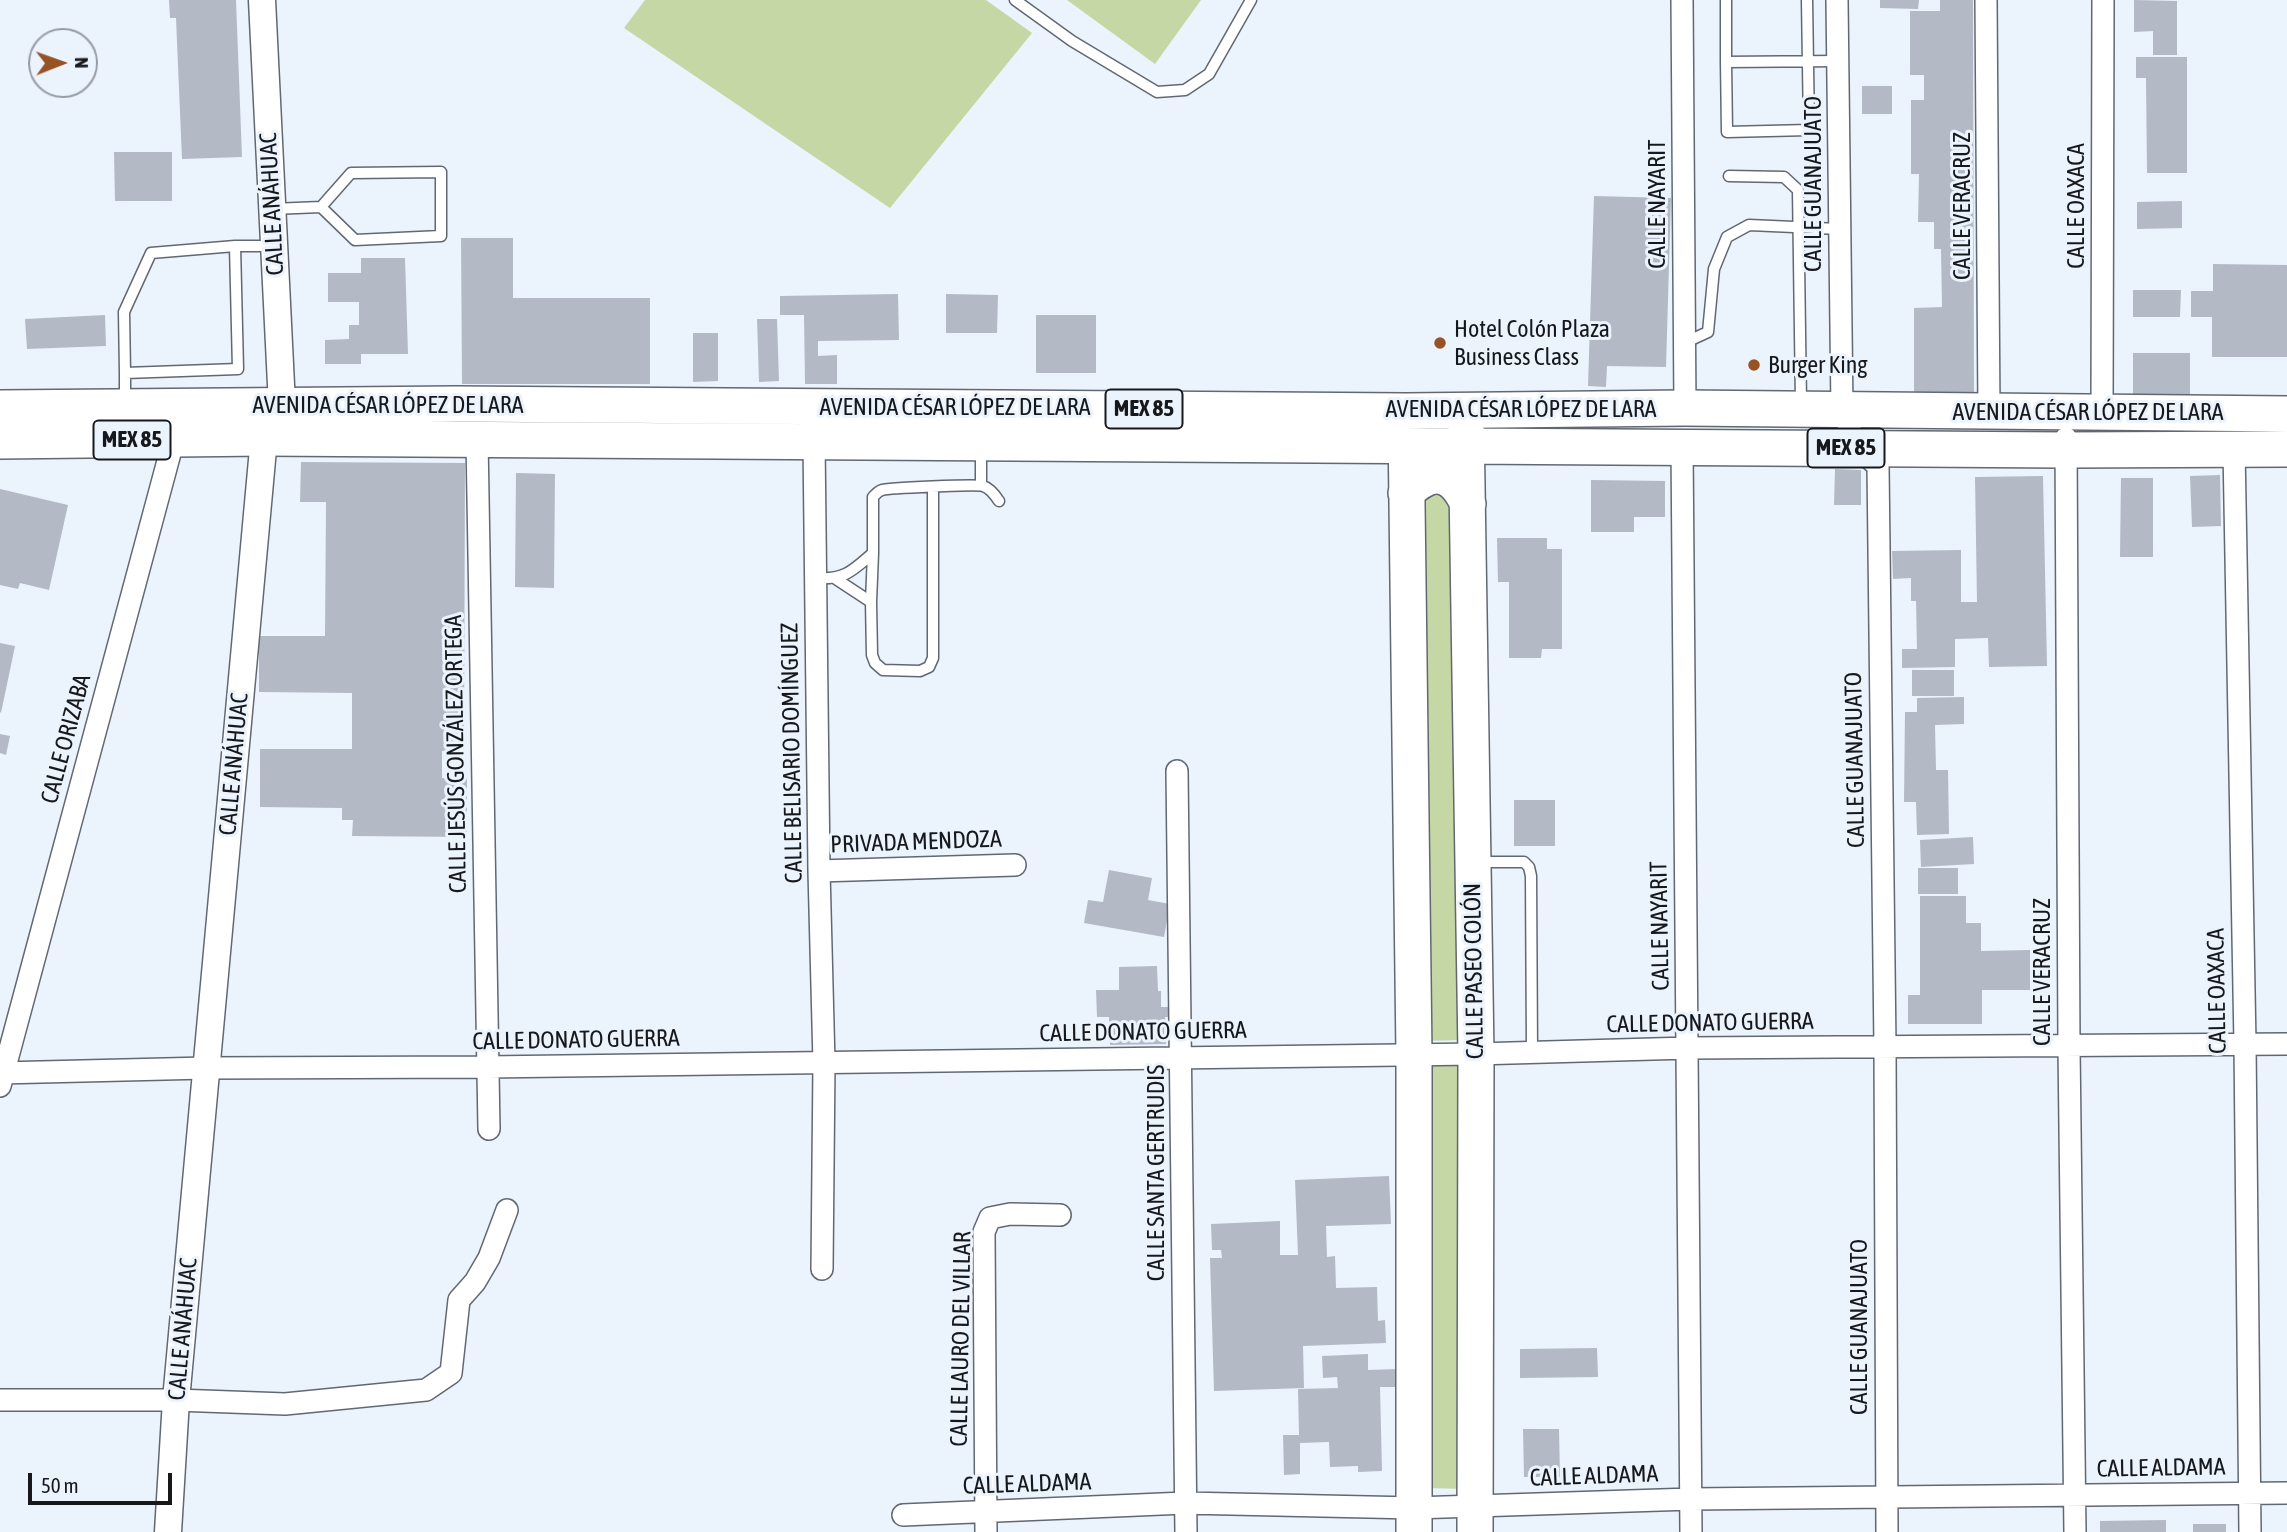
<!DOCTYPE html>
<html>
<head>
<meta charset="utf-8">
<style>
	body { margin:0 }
	#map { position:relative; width:2287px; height:1532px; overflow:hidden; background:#ebf3fd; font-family:"Asap Condensed",sans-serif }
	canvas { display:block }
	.north { position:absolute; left:28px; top:28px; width:70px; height:70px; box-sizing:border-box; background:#ebf3fd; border:2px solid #969ba3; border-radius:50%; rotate:89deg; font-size:19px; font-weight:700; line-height:28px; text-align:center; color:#16181c }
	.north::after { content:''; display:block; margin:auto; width:24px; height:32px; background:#975225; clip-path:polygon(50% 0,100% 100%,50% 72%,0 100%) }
	.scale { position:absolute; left:28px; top:1473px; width:144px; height:32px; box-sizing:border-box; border:4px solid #16181c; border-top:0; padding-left:9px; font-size:21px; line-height:24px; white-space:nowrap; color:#16181c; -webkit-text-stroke:5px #ebf3fd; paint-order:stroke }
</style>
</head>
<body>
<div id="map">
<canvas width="2287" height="1532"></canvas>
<div class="north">N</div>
<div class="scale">50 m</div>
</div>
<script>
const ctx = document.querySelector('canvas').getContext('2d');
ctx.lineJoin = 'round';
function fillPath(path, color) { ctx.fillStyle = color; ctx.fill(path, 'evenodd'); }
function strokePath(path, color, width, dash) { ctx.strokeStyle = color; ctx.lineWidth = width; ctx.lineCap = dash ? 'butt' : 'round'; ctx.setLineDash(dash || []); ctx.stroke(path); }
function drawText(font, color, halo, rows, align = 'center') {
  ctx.font = font + ' "Asap Condensed",sans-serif'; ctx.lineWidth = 6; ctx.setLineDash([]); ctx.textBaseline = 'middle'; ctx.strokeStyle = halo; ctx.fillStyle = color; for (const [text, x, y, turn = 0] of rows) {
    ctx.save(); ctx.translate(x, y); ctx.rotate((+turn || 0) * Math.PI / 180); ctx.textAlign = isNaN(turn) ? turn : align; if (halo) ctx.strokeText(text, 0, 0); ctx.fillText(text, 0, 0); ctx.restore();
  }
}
fillPath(new Path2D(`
	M645,0H986L1032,33L890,208L624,28Z
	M1067,0H1201L1155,64Z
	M1450,487L1466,1040L1417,1041L1424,488Z
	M1466,1060V1489L1426,1488L1418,1061Z`), '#c4d7a4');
fillPath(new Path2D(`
	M169,0H236L242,157L182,159L176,18H170Z
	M1880,0H1919L1918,9L1880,8Z
	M1940,0H1973L1974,394H1914V308L1942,307L1941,249H1934V222H1918L1919,174H1911V100H1924V75H1910V11H1940Z
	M2134,0L2177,1V55H2153V31L2134,32Z
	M2136,57H2187V173H2147L2146,78H2136Z
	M1862,86H1892V114H1862Z
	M114,152H172V201H115Z
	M1594,196L1671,198L1666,367L1607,366L1606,387L1588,386Z
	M2182,201V228L2137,229V202Z
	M461,238H513V298H650V384H462Z
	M361,258H405L408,354H361V364H325V340L349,339V325H359V302H328V273H361Z
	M2213,264L2287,265V357H2212V317H2191V291H2213Z
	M2133,290H2181L2180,317H2133Z
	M898,294L899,340L818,341V356L837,355V384H805L804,315H780V296Z
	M946,294L998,295L997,333H946Z
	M105,315L106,346L27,349L25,319Z
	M1036,315H1096V373H1036Z
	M757,319H777L779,381L759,382Z
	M693,333H718V381L693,382Z
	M2133,353H2190V394H2133Z
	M301,462L465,463L464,752L442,751V778H467V837L352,836L353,820H342V808L260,807V749H352V693L259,692V636H325L326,502H300Z
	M1835,469L1861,470V505H1834Z
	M516,473L555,474L554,588L515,587Z
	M2220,475L2221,526L2192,527L2190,476Z
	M2043,476L2047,666L1989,667L1988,638L1955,639V667L1902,668V649H1917L1916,601H1911V578L1893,579L1892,551L1961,550V602H1977L1975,477Z
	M2121,478H2153V557H2120Z
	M1591,480L1665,481V517H1634V532H1591Z
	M0,489L68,505L49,590L20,583L18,589L0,585Z
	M1497,538H1547V549H1562V649H1542L1541,658H1509V582H1498Z
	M0,643L15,646L1,713L0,712Z
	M1912,670H1954V696H1912Z
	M1964,697V724L1935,725L1936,770H1948L1949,834L1917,835L1916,802H1904L1905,712H1917V698Z
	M0,734L10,736L6,755L0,753Z
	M1514,800H1555V846H1514Z
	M1973,837L1974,864L1921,867L1920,840Z
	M1918,868H1958V894H1918Z
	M1109,870L1152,878L1148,900L1170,904L1164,937L1084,923L1088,900L1103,902Z
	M1920,896H1966V923H1981V951L2030,950V990H1982V1024H1908V995H1920Z
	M1157,966L1158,991H1161V1007H1170V1017H1165L1166,1044L1110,1045L1109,1017H1097L1096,990H1119V967Z
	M1389,1176L1391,1224L1326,1226L1327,1257L1335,1256L1336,1288L1377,1287L1378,1321L1385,1320L1386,1343L1303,1346L1304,1388L1214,1391L1210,1258H1222L1221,1250H1212L1211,1224L1280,1221V1255H1298L1295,1180Z
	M1597,1348L1598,1377L1520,1378V1349Z
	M1368,1354V1370L1398,1369L1399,1387H1380L1382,1471L1358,1472V1466L1330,1467L1329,1442L1300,1443V1474L1284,1475L1283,1435H1299L1298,1389L1338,1388L1337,1377L1323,1378L1322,1356Z
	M1523,1429H1559L1560,1477H1524Z
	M2166,1520V1532H2100V1521Z
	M2193,1524H2226V1532H2193Z`), '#b4bac5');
const service = new Path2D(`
	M1015,0L1072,41L1157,92L1185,90L1209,74L1251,0
	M1726,0V62
	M1807,0L1809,130L1727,132L1726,62L1838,61
	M1729,176L1784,177L1798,190L1801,403
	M272,209L321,207L355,240L441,236V172L351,173L321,207
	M1684,343L1708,332L1714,269L1727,237L1749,225L1839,229
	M125,373L124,312L151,253L235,246
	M125,403V373L238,369L235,246H274
	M981,446V485
	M816,578C845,580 852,571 873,553V497C876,494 878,491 882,490C887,488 977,484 983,486C990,488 995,495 999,501
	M836,579L871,602L872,655L875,663L883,670L920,671L929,667L933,658V488
	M871,602L873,553
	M1478,862H1524L1529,867L1531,876L1532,1052`);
const minor = new Path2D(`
	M1682,0L1685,408
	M1837,0L1842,410L1858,448L1878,466L1885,1047L1887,1532
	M1986,0L1989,412
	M2102,412L2103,0
	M2066,438L2069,1047L2075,1532
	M477,440L489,1129
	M814,442L819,871L824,1063L822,1269
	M1682,446L1691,1532
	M2234,449L2245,1044L2250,1532
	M1177,771L1186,1532
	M819,871L1015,865
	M0,1073L206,1068L487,1067L1476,1054L1688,1048L2287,1044
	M0,1086L176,431
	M0,1400H176L285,1404L426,1390L451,1373L459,1300L475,1282L489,1258L507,1210
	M903,1515L1185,1503L1414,1508L1691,1499L2287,1493
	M986,1532L984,1232L990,1218L1010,1214L1060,1215`);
const tertiary = new Path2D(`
	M168,1532L176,1400L264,438L282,405L262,0`);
const primary = new Path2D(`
	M0,408L456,404L1406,411L1685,408L2287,414
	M1466,423L1476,1054L1475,1532
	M1406,425L1414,1055V1532
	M0,441L264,438L2065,450L2287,449
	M1406,493C1432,468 1452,470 1468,504`);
strokePath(service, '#626871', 13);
strokePath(minor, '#626871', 24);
strokePath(tertiary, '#626871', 29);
strokePath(primary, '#626871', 38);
strokePath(service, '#fff', 10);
strokePath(minor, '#fff', 21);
strokePath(tertiary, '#fff', 26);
strokePath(primary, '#fff', 35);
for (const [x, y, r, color] of [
	[1440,343,7,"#975225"],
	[1754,365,7,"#975225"]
]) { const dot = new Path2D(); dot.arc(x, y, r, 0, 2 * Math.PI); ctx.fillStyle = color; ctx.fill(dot); strokePath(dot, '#ebf3fd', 2.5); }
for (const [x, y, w] of [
	[1144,409,77],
	[132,440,77],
	[1846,448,77]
]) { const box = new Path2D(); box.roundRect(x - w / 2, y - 19.5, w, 39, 5); ctx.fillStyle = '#ebf3fd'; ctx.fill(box); strokePath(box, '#16181c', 2); }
drawText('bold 23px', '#16181c', null, [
	["MEX 85",1144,409],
	["MEX 85",132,440],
	["MEX 85",1846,448]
]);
drawText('24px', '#16181c', '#ebf3fd', [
	["CALLE GUANAJUATO",1813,184,-90],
	["CALLE ANÁHUAC",272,204,-93],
	["CALLE NAYARIT",1657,204,-90],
	["CALLE VERACRUZ",1962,206,-90],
	["CALLE OAXACA",2076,206,-90],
	["AVENIDA CÉSAR LÓPEZ DE LARA",388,405],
	["AVENIDA CÉSAR LÓPEZ DE LARA",955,407],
	["AVENIDA CÉSAR LÓPEZ DE LARA",1521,409],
	["AVENIDA CÉSAR LÓPEZ DE LARA",2088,412],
	["CALLE ORIZABA",66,739,-75],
	["CALLE BELISARIO DOMÍNGUEZ",792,753,-91],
	["CALLE JESÚS GONZÁLEZ ORTEGA",456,754,-91],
	["CALLE GUANAJUATO",1855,760,-91],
	["CALLE ANÁHUAC",234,764,-85],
	["PRIVADA MENDOZA",916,842,-2],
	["CALLE NAYARIT",1660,926,-91],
	["CALLE PASEO COLÓN",1474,971,-91],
	["CALLE VERACRUZ",2042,972,-90],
	["CALLE OAXACA",2217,991,-91],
	["CALLE DONATO GUERRA",1710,1023,-1],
	["CALLE DONATO GUERRA",1143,1032,-1],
	["CALLE DONATO GUERRA",576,1040,-1],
	["CALLE SANTA GERTRUDIS",1156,1173,-90],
	["CALLE GUANAJUATO",1859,1327,-90],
	["CALLE ANÁHUAC",183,1329,-85],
	["CALLE LAURO DEL VILLAR",961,1339,-89],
	["CALLE ALDAMA",2161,1468,-1],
	["CALLE ALDAMA",1594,1476,-2],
	["CALLE ALDAMA",1027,1484,-2]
]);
drawText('24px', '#16181c', '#ebf3fd', [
	["Hotel Colón Plaza",1454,329],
	["Business Class",1454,357],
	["Burger King",1768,365]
], 'left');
</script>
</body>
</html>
